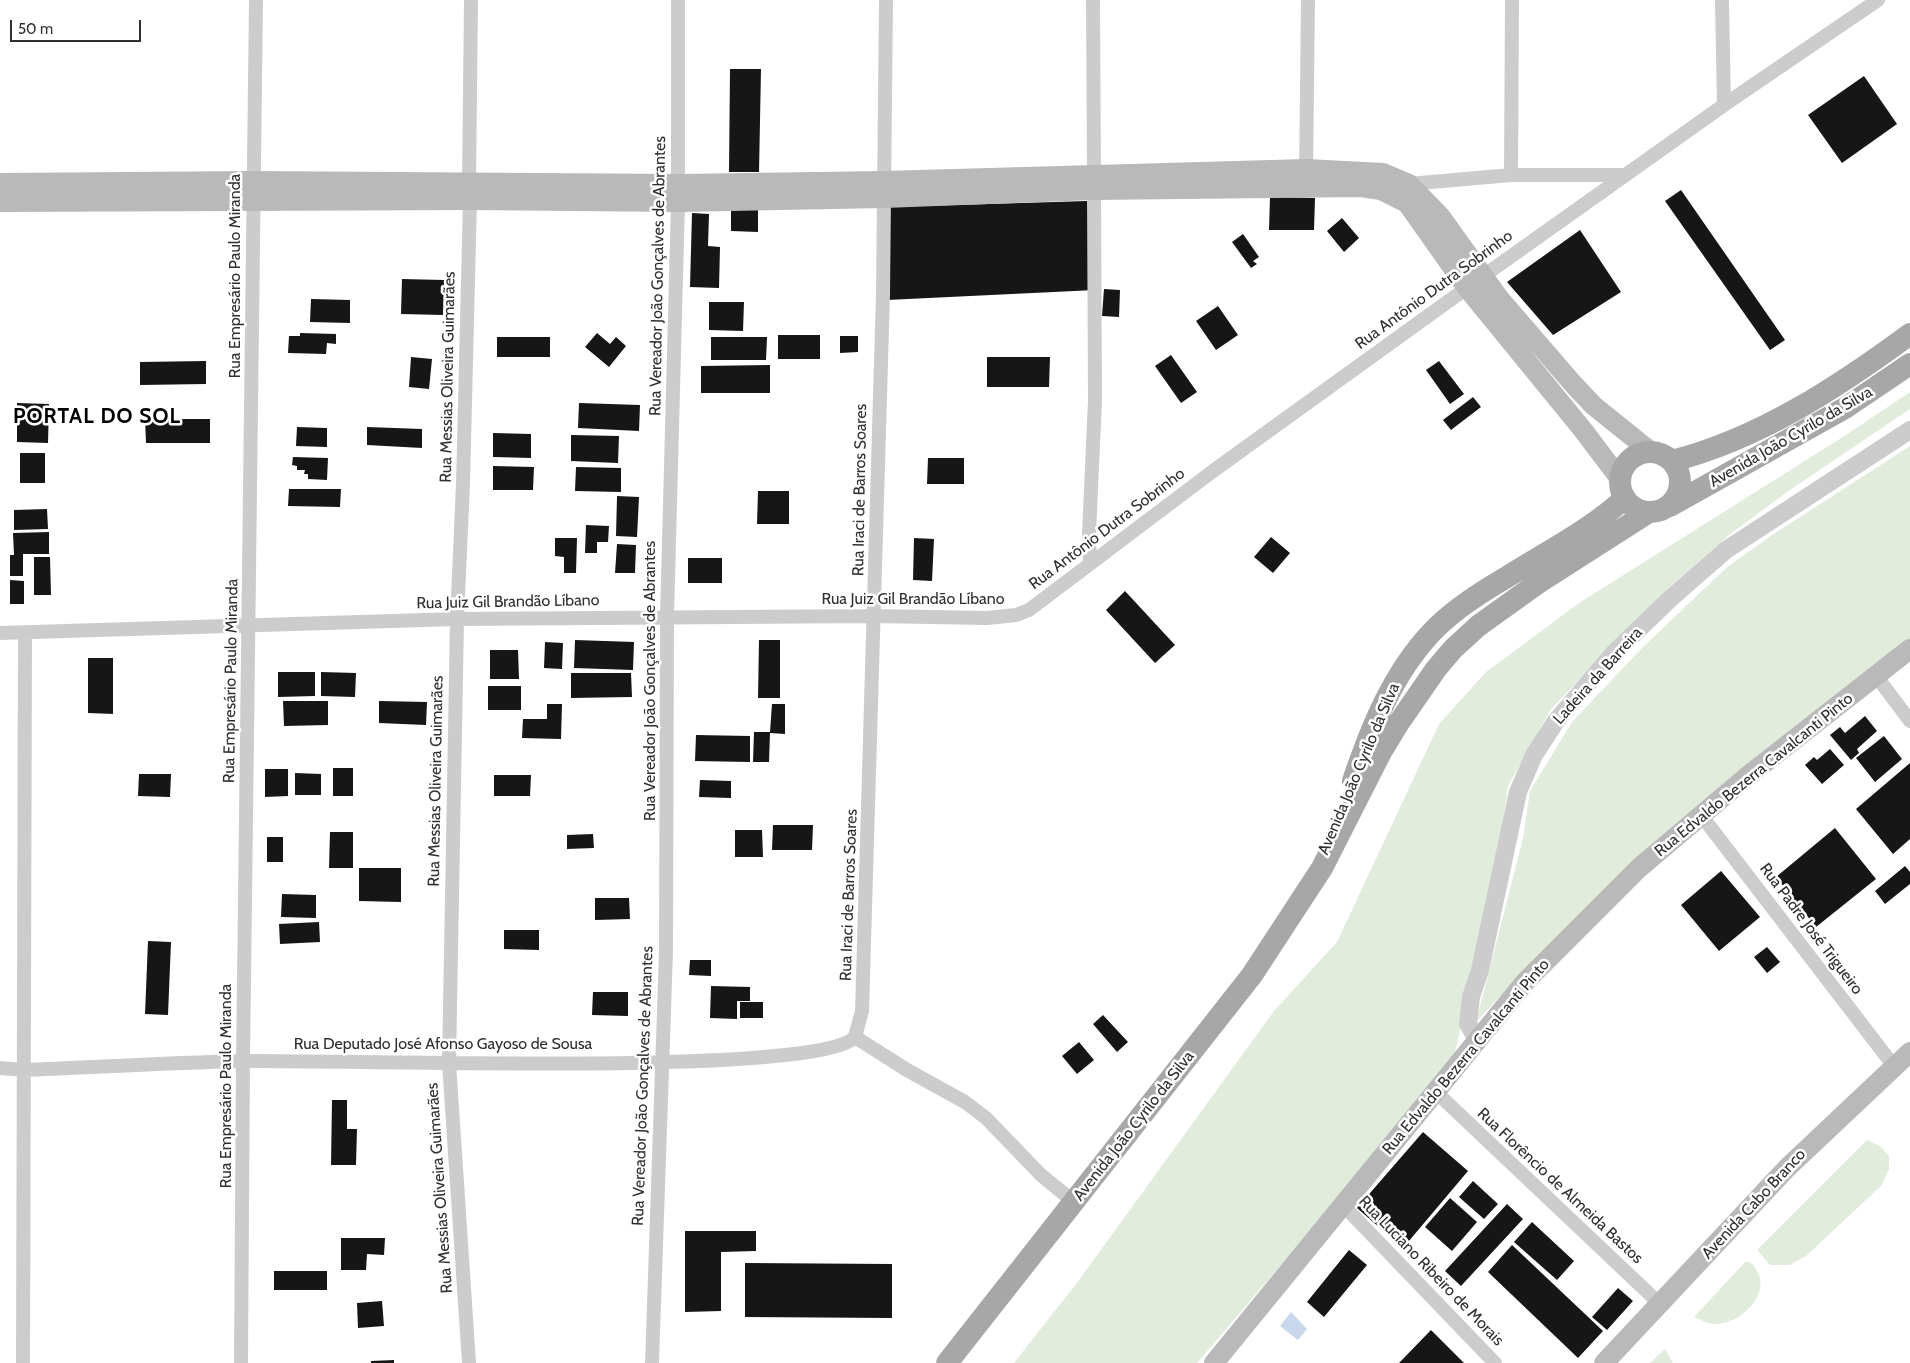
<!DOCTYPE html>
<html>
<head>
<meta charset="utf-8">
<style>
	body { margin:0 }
	#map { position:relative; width:1910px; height:1363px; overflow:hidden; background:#fff; font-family:Cabin,sans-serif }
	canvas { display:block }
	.scale { position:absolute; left:10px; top:20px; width:131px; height:22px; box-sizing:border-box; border:2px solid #2f2f2f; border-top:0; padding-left:6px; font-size:15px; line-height:18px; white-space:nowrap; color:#2f2f2f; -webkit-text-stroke:4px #fff; paint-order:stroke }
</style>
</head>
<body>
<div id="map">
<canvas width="1910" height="1363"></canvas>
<div class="scale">50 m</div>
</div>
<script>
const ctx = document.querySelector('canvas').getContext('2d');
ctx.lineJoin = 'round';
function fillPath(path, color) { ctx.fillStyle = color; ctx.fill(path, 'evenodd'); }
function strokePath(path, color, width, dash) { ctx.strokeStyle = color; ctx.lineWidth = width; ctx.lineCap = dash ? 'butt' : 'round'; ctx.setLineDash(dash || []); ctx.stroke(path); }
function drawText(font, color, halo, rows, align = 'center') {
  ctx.font = font + ' Cabin,sans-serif'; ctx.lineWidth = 5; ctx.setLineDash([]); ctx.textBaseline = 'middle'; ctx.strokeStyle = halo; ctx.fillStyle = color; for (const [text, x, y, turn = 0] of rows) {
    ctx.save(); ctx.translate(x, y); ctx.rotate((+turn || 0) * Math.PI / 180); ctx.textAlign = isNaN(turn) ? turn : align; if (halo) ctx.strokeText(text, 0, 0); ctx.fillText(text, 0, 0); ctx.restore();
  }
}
fillPath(new Path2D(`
	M1910,392V409L1787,492L1733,532L1669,587L1551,709L1508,786L1496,874L1455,1053L1406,1119L1197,1363H1014L1079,1280L1274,1011L1337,942L1439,724L1486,672L1579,603L1846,435Z
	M1910,446V642L1510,986L1476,1022L1523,838L1530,791L1572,722L1642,648L1726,568L1772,535Z
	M1867,1140L1880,1146L1889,1156V1169L1881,1186L1806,1256L1790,1265H1770L1757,1250Z
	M1746,1261C1753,1263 1756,1268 1759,1275C1768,1299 1736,1326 1713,1324C1707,1324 1700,1319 1694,1317Z
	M1665,1349L1673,1363H1650Z`), '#e2ecdd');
fillPath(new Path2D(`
	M1291,1312L1307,1329L1298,1340L1280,1326Z`), '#c9d7ec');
fillPath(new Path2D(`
	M730,69H761L759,172H729Z
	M1864,76L1897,124L1842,163L1808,115Z
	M1681,190L1785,340L1770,350L1665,201Z
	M1270,197L1315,198L1314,230H1269Z
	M1087,201L1095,290L887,300L889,207Z
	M731,207H758V232L731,231Z
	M692,213L709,214L708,246L720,247L719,288L690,287Z
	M1342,218L1359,238L1344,252L1327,231Z
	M1580,230L1621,292L1553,335L1507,282Z
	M1243,234L1259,257L1253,261L1257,264L1251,268L1232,242Z
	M402,279L444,280L443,315L401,314Z
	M1104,289L1120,290L1119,317L1102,316Z
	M311,299L350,300V323L310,322Z
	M709,302H744L743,331L709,330Z
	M1218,306L1238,335L1216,350L1196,321Z
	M300,333L336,334V344L327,343L326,354L288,353L289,336H300Z
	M597,333L610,344L616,337L626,346L609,367L585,347Z
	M778,335H820V359H778Z
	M840,336H858V352L840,353Z
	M497,337H550V357H497Z
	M711,337H767L766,360H711Z
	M1171,355L1197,392L1181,403L1155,366Z
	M411,357L432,359L429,389L409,387Z
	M987,357H1050L1049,387H987Z
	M206,361V384L140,385V362Z
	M1439,361L1464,394L1450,404L1426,370Z
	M770,365V393H701V366Z
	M1473,397L1481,407L1451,430L1443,420Z
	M17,403L49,404L48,443L17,442Z
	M579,403L640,405L639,431L578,428Z
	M145,419H210V443H146Z
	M297,427L327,428V447L296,446Z
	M367,427L422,429V448L367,445Z
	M493,433L531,434V458L493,457Z
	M571,435L619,436L618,463L571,461Z
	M20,453H45V483H20Z
	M293,457L328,458L327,480L308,479V474H304L305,470H297V466L292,465Z
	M928,458H964V484H927Z
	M493,466L534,467L533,490H493Z
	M576,467L621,468V492L575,491Z
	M289,489H341L340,507L288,506Z
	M758,491H789V524H757Z
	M617,496L639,497L637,537L616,536Z
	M47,509L48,529L14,530V510Z
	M586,525L609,526L608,542H597V553H585Z
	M49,532V554H23V576H10V555H14L13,533Z
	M1271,537L1290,553L1273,573L1254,557Z
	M555,538H577L576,573H564V557L555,556Z
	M914,538L934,539L932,581L913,580Z
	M617,544L636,545L635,573H615Z
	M34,557H50L51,595H34Z
	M688,558H722V583H688Z
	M10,580L24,581V604H10Z
	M1125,591L1175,645L1155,663L1106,610Z
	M575,640L634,642L633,670L574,668Z
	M759,640H780V698H758Z
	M545,642L563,643L562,669L544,668Z
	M490,650H518L519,679H490Z
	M88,658H113V714L88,713Z
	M278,672H315V696L278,697Z
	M321,672L356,673L355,697L321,696Z
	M571,673H631L632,697L571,698Z
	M488,686H521V710H488Z
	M283,701H328V725L284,726Z
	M379,701L427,702L426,725L379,723Z
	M547,704H562L561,739L522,738L523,719H547Z
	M772,704H785V734L770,733L769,762H753L754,732H770Z
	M1865,716L1877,731L1857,749L1859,753L1851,760L1830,735L1840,727L1845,733Z
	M696,735L750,736V762L695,761Z
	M1884,736L1902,759L1875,782L1856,758Z
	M1830,749L1844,765L1822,784L1805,765L1814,757L1817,760Z
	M1910,763V839L1893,854L1856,809Z
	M333,768H353V796H333Z
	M265,769H288V796L265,797Z
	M295,773L321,774V795H295Z
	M139,774H171L170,797L138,796Z
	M494,775H531L530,796H494Z
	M700,780L731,781V798L699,797Z
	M773,825H813L812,850H772Z
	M1835,828L1876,879L1816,927L1776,877Z
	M735,830H762L763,857H735Z
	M330,832H353V868H329Z
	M593,834L594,848L567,849V835Z
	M267,837H283V862H267Z
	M1905,866L1910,872V884L1885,904L1875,891Z
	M359,868H401V902L359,901Z
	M1721,871L1760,917L1719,951L1681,905Z
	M282,894L316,895V918L281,917Z
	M595,898H629L630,919L595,920Z
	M319,922L320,942L280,944L279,924Z
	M504,930H539V950L504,949Z
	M148,941L171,942L168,1015L145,1014Z
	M1767,947L1780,962L1767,973L1754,957Z
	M690,960H711V976L689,975Z
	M711,986L750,987V1001H737V1019L710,1018Z
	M593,992H628V1016L592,1015Z
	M740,1002H763V1018H740Z
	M1103,1015L1128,1042L1117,1052L1093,1024Z
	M1079,1042L1094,1060L1077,1074L1062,1056Z
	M332,1100H347V1129H357L356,1165H331Z
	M1423,1132L1468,1171L1403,1248L1357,1208Z
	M1473,1181L1498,1204L1484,1219L1459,1197Z
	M1450,1198L1477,1222L1452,1251L1425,1227Z
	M1507,1204L1523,1219L1461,1286L1445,1271Z
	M1532,1222L1574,1261L1557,1280L1514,1242Z
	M685,1231H756V1251L721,1252V1311L685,1312Z
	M341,1238H385L384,1255L367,1254L366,1270H341Z
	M1512,1245L1603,1331L1578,1358L1488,1272Z
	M1349,1250L1367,1265L1324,1317L1307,1302Z
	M745,1263L892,1264V1318L745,1317Z
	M274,1271H327V1290H274Z
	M1618,1288L1633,1301L1607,1330L1592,1317Z
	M382,1301L384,1326L358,1328L357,1303Z
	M1431,1330L1464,1363H1399Z
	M394,1360V1363H371V1361Z`), '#161616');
strokePath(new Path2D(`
	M1093,0L1094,175
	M1722,0L1724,105
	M1511,175L1512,0
	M1306,177L1308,0
	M469,184L471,0
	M1409,184L1511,175H1626
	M1090,563L1089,534L1095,400L1094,190
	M0,633L457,619L874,616L987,618L1016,615L1029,610L1213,471L1482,277L1724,105L1878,0
	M1877,677L1910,721
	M1701,815L1893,1065
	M855,1037L907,1070L965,1102L986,1118L1041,1175L1074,1202
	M0,1068L24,1070C97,1067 169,1063 242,1061C326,1059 818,1078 855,1037L862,1011L883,294L886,0
	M1437,1093L1660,1304
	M1342,1204L1495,1363
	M23,1363L25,634
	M241,1363L243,1061L256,0
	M469,1363L449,1063L457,619L463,484L470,200
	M652,1363L666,952L667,617L678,202V0`), '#ccc', 14);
strokePath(new Path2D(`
	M1478,1041L1468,1024L1471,997L1480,970L1518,792L1534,755L1556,721L1614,653L1672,597L1726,550L1910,430`), '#ccc', 18);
strokePath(new Path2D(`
	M0,183L253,181L679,184L884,181L1306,169L1383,173L1409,184L1441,217L1499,298L1574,385L1594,406L1650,451
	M0,202L470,200L678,202L884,198L1094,190L1361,187L1381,190L1407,203L1467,288L1583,430L1620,479
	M1214,1363L1525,982L1639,868L1749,775L1910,649
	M1604,1363L1787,1168L1910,1052`), '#b9b9b9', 20);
strokePath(new Path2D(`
	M1620 482a30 30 0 1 1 60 0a30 30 0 1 1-60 0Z
	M1672,461C1759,439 1838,387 1910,334
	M1670,506L1845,408L1910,364
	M1353,781C1371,728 1393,673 1432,632C1451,612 1478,594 1502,580C1544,553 1588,532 1625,498
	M947,1363L1252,975L1322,868L1381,752L1398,724L1436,669L1453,649L1478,626L1538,583L1649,512`), '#a7a7a7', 22);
drawText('16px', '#2f2f2f', '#fff', [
	["Rua Empresário Paulo Miranda",235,276,-90],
	["Rua Vereador João Gonçalves de Abrantes",658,276,-89],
	["Rua Antônio Dutra Sobrinho",1434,290,-36],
	["Rua Messias Oliveira Guimarães",448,377,-89],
	["Avenida João Cyrilo da Silva",1791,437,-30],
	["Rua Iraci de Barros Soares",860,490,-89],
	["Rua Antônio Dutra Sobrinho",1107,529,-37],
	["Rua Juiz Gil Brandão Líbano",913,599],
	["Rua Juiz Gil Brandão Líbano",508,602,-1],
	["Ladeira da Barreira",1598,676,-48],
	["Rua Empresário Paulo Miranda",231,681,-89],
	["Rua Vereador João Gonçalves de Abrantes",650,681,-90],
	["Avenida João Cyrilo da Silva",1359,769,-67],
	["Rua Edvaldo Bezerra Cavalcanti Pinto",1754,775,-39],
	["Rua Messias Oliveira Guimarães",436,781,-89],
	["Rua Iraci de Barros Soares",849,895,-88],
	["Rua Padre José Trigueiro",1811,929,53],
	["Rua Deputado José Afonso Gayoso de Sousa",443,1044],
	["Rua Edvaldo Bezerra Cavalcanti Pinto",1466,1057,-50],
	["Rua Empresário Paulo Miranda",226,1086,-90],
	["Rua Vereador João Gonçalves de Abrantes",643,1086,-88],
	["Avenida João Cyrilo da Silva",1134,1126,-52],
	["Rua Florêncio de Almeida Bastos",1560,1186,43],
	["Rua Messias Oliveira Guimarães",440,1188,-94],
	["Avenida Cabo Branco",1754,1204,-47],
	["Rua Luciano Ribeiro de Morais",1431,1271,46]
]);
ctx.letterSpacing = '1px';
drawText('bold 21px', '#000', '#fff', [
	["PORTAL DO SOL",97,417]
]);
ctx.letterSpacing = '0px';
</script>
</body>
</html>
